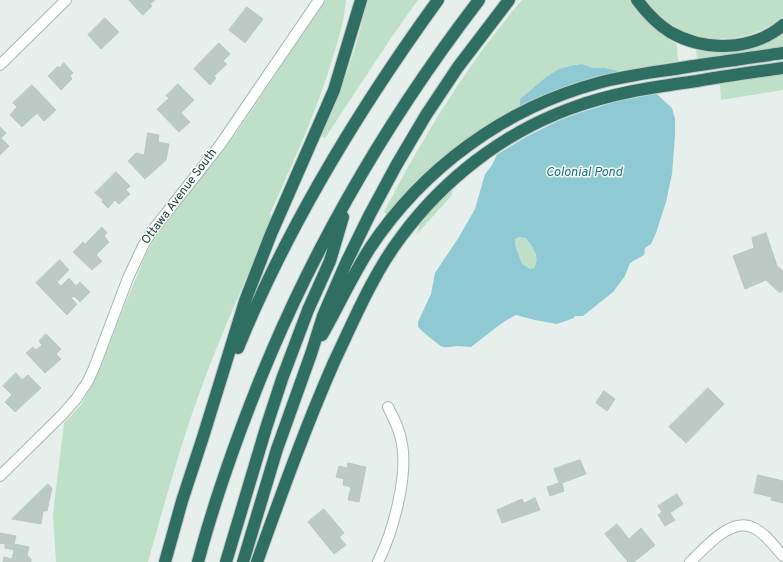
<!DOCTYPE html>
<html>
<head>
<meta charset="utf-8">
<style>
	body { margin:0 }
	canvas { display:block; background:#e6efeb }
</style>
</head>
<body>
<canvas width="783" height="562"></canvas>
<script>
const ctx = document.querySelector('canvas').getContext('2d');
ctx.lineJoin = 'round';
function fillPath(path, color) { ctx.fillStyle = color; ctx.fill(path, 'evenodd'); }
function strokePath(path, color, width, dash) { ctx.strokeStyle = color; ctx.lineWidth = width; ctx.lineCap = dash ? 'butt' : 'round'; ctx.setLineDash(dash || []); ctx.stroke(path); }
function drawText(font, color, halo, rows, align = 'center') {
  ctx.font = font + ' Overpass,sans-serif'; ctx.lineWidth = 3; ctx.setLineDash([]); ctx.textBaseline = 'middle'; ctx.strokeStyle = halo; ctx.fillStyle = color; for (const [text, x, y, turn = 0] of rows) {
    ctx.save(); ctx.translate(x, y); ctx.rotate((+turn || 0) * Math.PI / 180); ctx.textAlign = isNaN(turn) ? turn : align; if (halo) ctx.strokeText(text, 0, 0); ctx.fillText(text, 0, 0); ctx.restore();
  }
}
fillPath(new Path2D(`
	M326,0H346C345,17 340,34 335,50C319,107 294,160 270,214L273,218C247,276 221,334 199,394C179,449 164,506 148,562H56L53,514L64,423L80,406L97,376L119,319L146,254L158,233L183,200L235,135Z
	M367,0H418C385,45 356,92 325,138L320,136C341,93 358,47 367,0Z
	M522,0H630C642,19 658,34 677,44L678,61L620,71L605,68H593L582,64L567,66L549,75L545,80L520,99V107C464,134 428,168 388,215L384,212C423,137 467,64 522,0Z
	M645,0H783V17C758,38 717,45 686,33C670,26 656,13 645,0Z
	M783,32V47L697,59L696,50C728,55 756,50 783,32Z
	M783,73V90L721,100L720,84Z
	M452,190V195L417,234C418,218 441,200 452,190Z
	M519,237L526,238C532,246 541,257 534,268L530,269L522,265L515,245V239Z`), '#bfe0c8');
fillPath(new Path2D(`
	M582,64L593,68H605L620,71L633,77L647,85L672,108L675,119V135L672,174L666,202L656,233L651,244L645,248L644,255L630,263L625,276L613,292L583,316H575L574,318L557,324L535,320L516,315C499,323 486,336 471,347C467,347 462,346 458,346C453,346 448,348 443,347C438,345 422,331 418,327V322L431,294L435,273L459,237L475,209L485,174L492,165L520,107V99C535,88 549,71 566,67C571,65 577,65 582,64ZM519,237L526,238C532,246 541,257 534,268L530,269L522,264L515,245V239Z`), '#8ec9d4');
fillPath(new Path2D(`
	M623,70L648,84L659,93L614,102L576,114L558,121L526,137L493,157L517,108L547,94L576,83Z`), '#e6efeb');
const building = new Path2D(`
	M129,0H155L150,4L152,6L143,15Z
	M247,7L263,19L245,43L229,30Z
	M105,18L119,32L101,49L88,35Z
	M219,43L230,54L223,61L227,64L214,76L216,78L210,85L194,69Z
	M64,63L73,73L70,76L72,79L61,90L48,76L58,66L59,68Z
	M178,84L194,100L181,113L190,122L179,132L157,109L169,98L166,96Z
	M32,85L56,110L44,121L37,113L22,127L10,115L17,107L13,103Z
	M0,127L6,133L1,138L9,146L0,155Z
	M148,133L159,135L158,142L169,144L166,160L145,179L128,161L136,153L144,155Z
	M116,172L130,186L126,190L130,194L119,204L115,200L108,208L102,202L103,200L95,193Z
	M102,227L107,233L104,236L109,242L96,255L102,261L92,270L73,252L83,242L85,244Z
	M766,233L777,266L783,271V289L780,293L766,280L745,289L733,256L754,248L752,238Z
	M60,260L69,270L57,282L61,286L69,278L76,286L80,282L90,292L80,302L74,296L71,298L77,304L67,315L36,283Z
	M46,334L61,349L56,354L61,359L45,373L26,353L33,347L36,350L42,345L39,341Z
	M16,373L22,380L28,375L41,388L15,412L5,402L12,395L3,386Z
	M708,388L724,404L686,443L669,427Z
	M604,391L615,399L607,411L596,403Z
	M580,460L586,474L562,483L564,491L550,496L547,487L559,483L554,469Z
	M348,463L366,467L359,502L348,500L351,487L343,485L344,479L336,477L339,466L347,468Z
	M758,475L783,481V503L771,500L772,497L754,493Z
	M48,484L52,488L47,511H43L41,524L12,519Z
	M677,494L683,504L670,513L675,520L665,526L658,515L662,512L658,506Z
	M535,498L540,510L502,523L497,510L522,499L524,503Z
	M324,509L344,533L339,537L346,545L334,554L308,522Z
	M617,524L629,539L641,528L655,545L634,562H628L605,534Z
	M0,533L16,536L14,544L29,547L27,555L31,559V562H3L4,557L12,559L14,550L5,548V544L0,543Z`);
fillPath(building, '#bbcac4');
strokePath(building, '#b8c9c2', 1);
const street = new Path2D(`
	M0,65L66,0
	M0,476L62,415L76,399L88,381L94,368L128,278L143,246L152,231L220,145L319,0
	M378,562C393,532 408,477 402,444C400,430 394,419 388,407
	M690,562C705,548 731,516 754,528C766,534 774,546 783,556`);
const highway = new Path2D(`
	M637,0C646,12 657,24 670,32C705,52 752,51 783,25
	M322,335C338,307 352,276 370,248C423,168 505,108 598,83C627,75 657,72 687,67C719,62 751,58 783,53
	M238,348C289,223 359,109 438,0
	M165,562L182,501L203,437L245,301L271,234L334,90L361,0
	M198,562C212,509 230,457 250,405C306,259 384,124 479,0
	M226,562L266,428L282,379L308,310L330,261L343,217
	M243,562L277,449L311,354L323,316L346,263L370,214L397,164L426,115L458,67L509,0
	M257,562C281,495 305,428 334,362C354,320 373,274 401,237C444,179 502,134 569,109C611,93 653,87 697,81C725,76 754,72 783,68`);
strokePath(street, '#a8b8b2', 12);
strokePath(highway, '#c2cac8', 14);
strokePath(street, '#fff', 10);
strokePath(highway, '#2f6f62', 12);
drawText('12px', '#24423a', '#f7fbf9', [
	["Ottawa Avenue South",180,197,-53]
]);
drawText('italic 13px', '#1c6f80', '#f7fbf9', [
	["Colonial Pond",584,173]
]);
</script>
</body>
</html>
